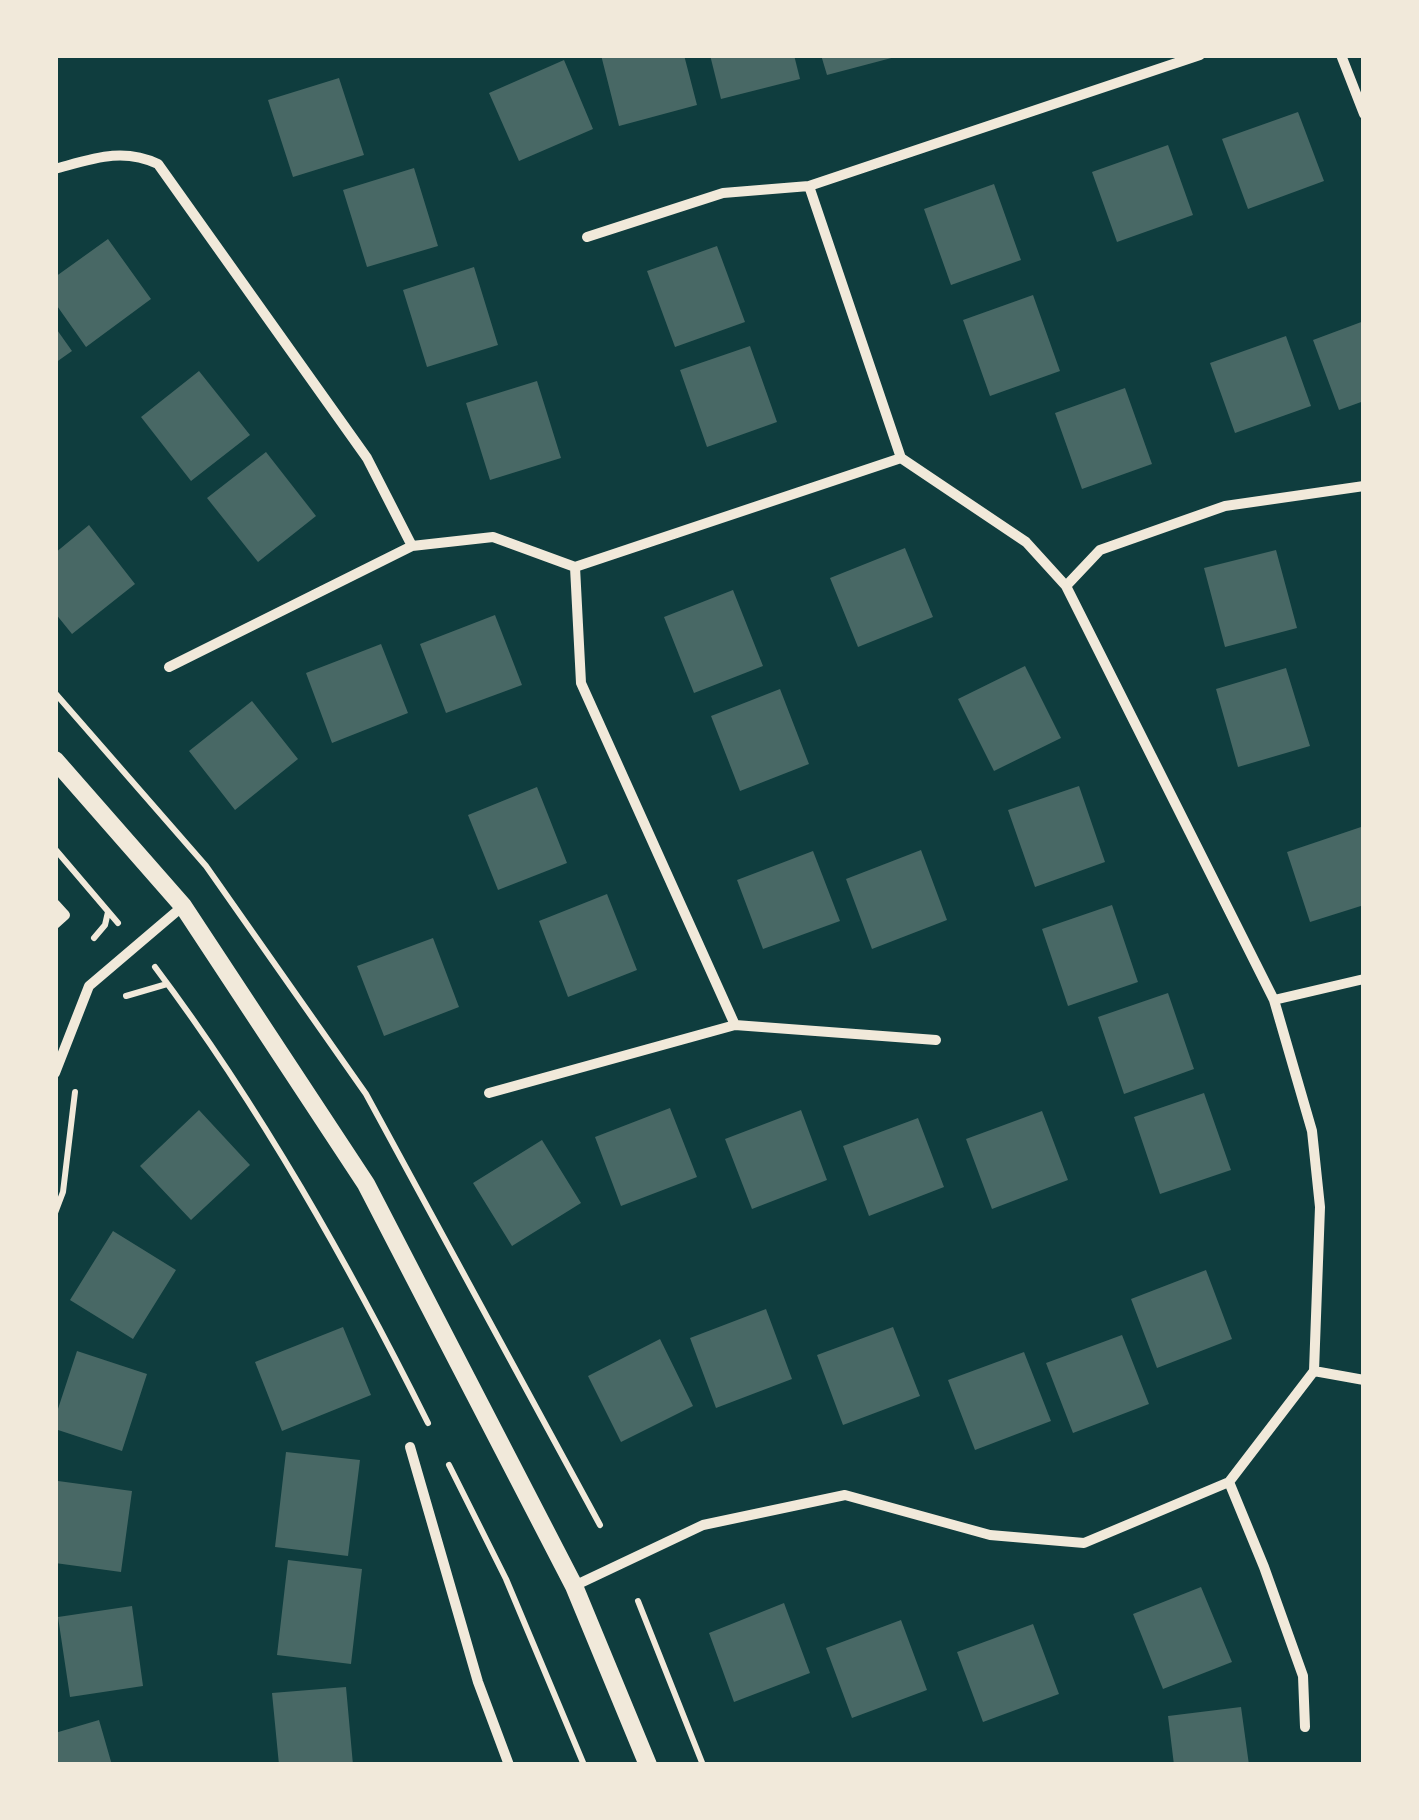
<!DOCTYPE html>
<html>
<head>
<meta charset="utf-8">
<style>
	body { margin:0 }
	#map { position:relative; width:1419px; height:1820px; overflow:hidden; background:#0f3d3e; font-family:Bitter,serif }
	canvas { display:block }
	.frame { position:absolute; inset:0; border:58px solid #f1e9da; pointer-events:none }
</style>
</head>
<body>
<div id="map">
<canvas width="1419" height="1820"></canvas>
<div class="frame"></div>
</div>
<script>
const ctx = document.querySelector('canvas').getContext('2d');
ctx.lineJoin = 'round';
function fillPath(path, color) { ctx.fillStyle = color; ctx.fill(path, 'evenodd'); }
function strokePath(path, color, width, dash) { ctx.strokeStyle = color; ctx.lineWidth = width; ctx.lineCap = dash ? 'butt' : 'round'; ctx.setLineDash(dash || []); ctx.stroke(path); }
fillPath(new Path2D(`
	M601,55H684L697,105L619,126Z
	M710,55H794L800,79L721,99Z
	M821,55H899V56L827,75Z
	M564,60L593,129L519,161L489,93Z
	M339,78L364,155L293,177L268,100Z
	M1298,112L1324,181L1248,209L1222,139Z
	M1168,145L1193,215L1117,242L1092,172Z
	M414,168L438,246L367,267L343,190Z
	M994,184L1021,260L951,285L924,209Z
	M108,239L151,299L86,347L55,303V277Z
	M717,246L745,322L675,347L647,271Z
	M474,267L498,345L427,367L403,290Z
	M1033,295L1060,371L990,396L963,320Z
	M1364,321V401L1339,410L1313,340Z
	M55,327L72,351L55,363Z
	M1286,336L1311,406L1235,433L1210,363Z
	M750,346L777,422L707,447L680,370Z
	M199,371L250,435L191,481L141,417Z
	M537,381L561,458L490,480L466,403Z
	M1125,388L1152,464L1082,489L1055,413Z
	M266,452L316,516L258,562L207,498Z
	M89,525L135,584L72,634L55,613V553Z
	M905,548L933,617L858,647L830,578Z
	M1276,550L1297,628L1225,647L1204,568Z
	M733,590L763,666L694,693L664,617Z
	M495,615L522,685L446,713L420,644Z
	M381,644L408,713L332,743L306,673Z
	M1025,666L1061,738L994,771L958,699Z
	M1286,668L1310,746L1238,767L1216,689Z
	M780,689L809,764L740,791L711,716Z
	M252,701L298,759L235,810L189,751Z
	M1079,786L1105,862L1035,887L1008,810Z
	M537,787L567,863L498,890L468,815Z
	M1364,826V905L1310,922L1287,852Z
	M921,850L947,920L872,949L846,879Z
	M813,851L840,921L763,949L737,880Z
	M607,894L637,970L568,997L539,921Z
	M1112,905L1138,982L1068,1006L1042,929Z
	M433,938L459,1007L384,1036L357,966Z
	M1168,993L1194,1069L1124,1094L1098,1017Z
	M1204,1093L1231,1170L1160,1194L1134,1117Z
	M670,1108L697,1177L621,1206L595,1137Z
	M199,1110L250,1165L191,1220L140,1166Z
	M801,1110L827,1180L752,1209L725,1139Z
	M1042,1111L1068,1180L992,1209L966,1139Z
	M918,1118L944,1187L869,1216L843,1146Z
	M542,1140L581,1203L512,1246L473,1183Z
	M113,1231L176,1270L133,1339L70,1300Z
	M1206,1270L1232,1339L1157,1368L1131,1299Z
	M766,1309L792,1379L716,1408L690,1338Z
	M343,1327L371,1395L282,1431L255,1362Z
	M893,1327L920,1396L843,1425L817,1355Z
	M1122,1335L1149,1404L1073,1433L1046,1363Z
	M660,1339L693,1406L621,1442L588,1376Z
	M77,1351L147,1374L122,1451L55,1429V1418Z
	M1024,1352L1051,1421L975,1450L948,1380Z
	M286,1452L360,1460L348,1556L275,1547Z
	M58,1481L132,1491L121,1572L55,1563Z
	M288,1560L362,1569L351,1664L277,1655Z
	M1201,1587L1232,1662L1163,1689L1133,1614Z
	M784,1603L810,1673L734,1702L709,1633Z
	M132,1606L143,1686L70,1697L58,1617Z
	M901,1620L927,1690L852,1718L826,1648Z
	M1033,1624L1059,1694L983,1722L957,1652Z
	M346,1687L353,1765H279L272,1693Z
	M1241,1707L1249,1765H1174L1168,1716Z
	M99,1720L112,1765H55V1733Z`), '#486865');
strokePath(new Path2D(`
	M55,693L206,866L366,1094L600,1525
	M55,849L118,923
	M94,938L105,925L108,912
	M155,967C261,1108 349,1265 428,1423
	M126,996L167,984
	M55,1213L63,1192L75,1092
	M449,1465L506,1579L584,1765
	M638,1601L703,1765`), '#f1e9da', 6);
strokePath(new Path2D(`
	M1341,55L1364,114
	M55,169C92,159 122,147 158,164L367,458L412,546
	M809,186L1200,55
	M587,237L723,193L809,186L901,458
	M575,567L581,683L735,1025
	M1066,586L1100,550L1225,506L1364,486
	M169,667L412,546L493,537L575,567
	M55,904L65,915L55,924
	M1274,1000L1364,979
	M55,1073L89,986L183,906
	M489,1093L735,1025L936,1040
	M1314,1371L1364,1380
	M410,1447L478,1682L509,1765
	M1229,1482L1264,1567L1303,1676L1305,1727
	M574,1586L703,1525L845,1495L990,1535L1084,1543L1229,1482L1314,1371L1320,1207L1312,1131L1274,1000L1066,586L1026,542L901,458L575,567`), '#f1e9da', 10);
strokePath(new Path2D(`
	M55,760L183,906L366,1184L574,1586L648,1765`), '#f1e9da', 18);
</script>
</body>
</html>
